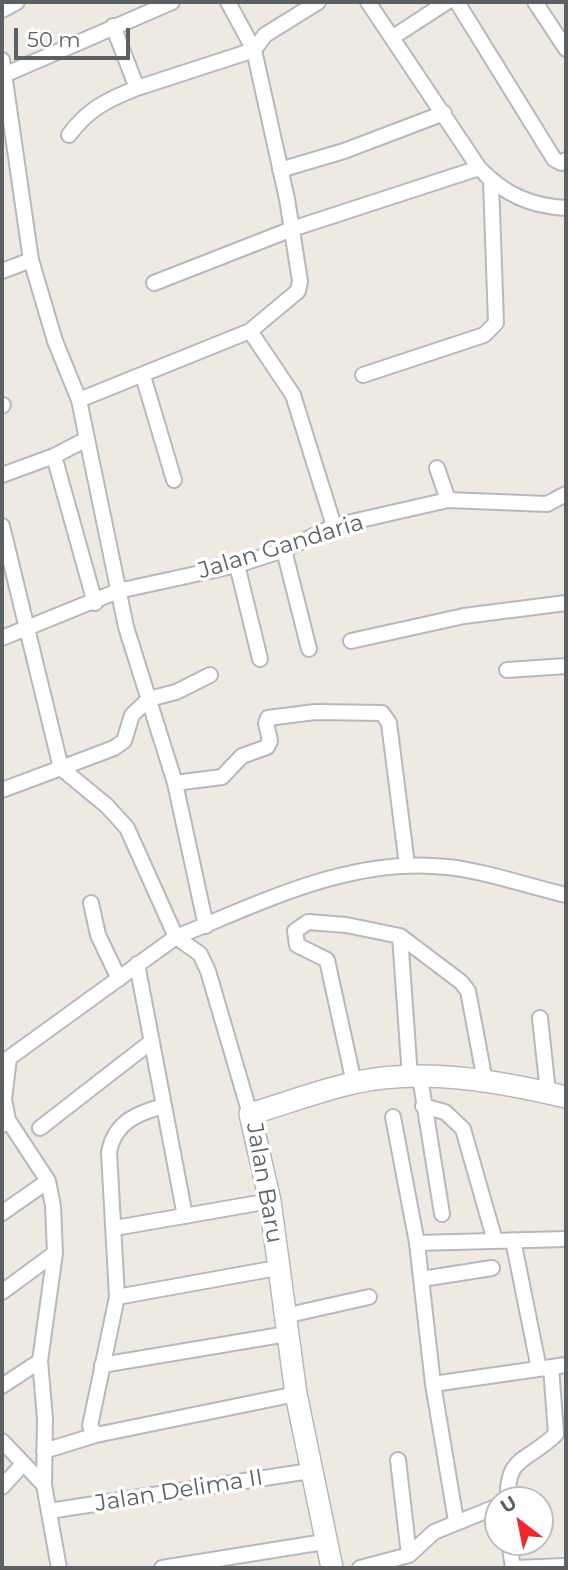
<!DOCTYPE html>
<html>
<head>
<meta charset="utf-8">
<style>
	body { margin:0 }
	#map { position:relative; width:568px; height:1570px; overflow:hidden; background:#eeeae2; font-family:Montserrat,sans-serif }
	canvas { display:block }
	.frame { position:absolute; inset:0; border:4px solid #5b6064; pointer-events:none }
	.north { position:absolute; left:484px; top:1486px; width:70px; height:70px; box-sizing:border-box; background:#fff; border:2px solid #bdbfc1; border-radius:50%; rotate:328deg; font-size:19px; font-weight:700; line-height:28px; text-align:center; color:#5b6064 }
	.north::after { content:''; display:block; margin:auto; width:24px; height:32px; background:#f4232c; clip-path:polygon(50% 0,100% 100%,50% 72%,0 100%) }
	.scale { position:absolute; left:14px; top:28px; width:116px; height:32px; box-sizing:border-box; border:4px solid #5b6064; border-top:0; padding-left:9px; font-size:21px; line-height:24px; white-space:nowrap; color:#5b6064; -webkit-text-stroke:5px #fff; paint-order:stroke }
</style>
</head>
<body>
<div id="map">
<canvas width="568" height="1570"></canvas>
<div class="frame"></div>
<div class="north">U</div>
<div class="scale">50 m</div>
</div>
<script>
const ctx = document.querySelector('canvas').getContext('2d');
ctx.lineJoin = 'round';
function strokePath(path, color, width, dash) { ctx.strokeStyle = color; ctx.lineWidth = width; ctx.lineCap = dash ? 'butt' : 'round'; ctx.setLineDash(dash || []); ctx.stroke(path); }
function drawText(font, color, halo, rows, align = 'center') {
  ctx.font = font + ' Montserrat,sans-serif'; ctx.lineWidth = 7; ctx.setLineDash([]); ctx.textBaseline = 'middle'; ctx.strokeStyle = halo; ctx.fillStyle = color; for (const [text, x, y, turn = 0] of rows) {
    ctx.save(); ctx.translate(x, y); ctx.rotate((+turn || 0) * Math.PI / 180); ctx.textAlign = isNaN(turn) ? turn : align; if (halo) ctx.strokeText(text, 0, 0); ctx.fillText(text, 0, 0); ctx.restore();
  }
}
const street = new Path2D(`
	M368,2L479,168C504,194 530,206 566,208
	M457,2L554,159L561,163L566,160
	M535,2L566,49
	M2,10L17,2
	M113,26L137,88L254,50
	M393,37L447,2
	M254,50L265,35L318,2
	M2,60L31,260L55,341L79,400
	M4,75L172,2
	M69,135C88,109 107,100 137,88
	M280,170L344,151L444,113
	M2,271L31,260
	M154,283L292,229L479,168
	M250,331L293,395L334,526
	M363,375L484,335L496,323L491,181
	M143,376L174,480
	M2,406L3,405
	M54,456L95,603
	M437,468L448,500
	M2,475L54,456L85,440
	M2,526L61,768L114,748L124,741L132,715L149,699L176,692L210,675
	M284,550L309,649
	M237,565L260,659
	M2,638L118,591L237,565L284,550L334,526L448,500L547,504L566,494
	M351,641L464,616L566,603
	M507,670L566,666
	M175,783L222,777L242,756L267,747L270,741L266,723L268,718L315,712L382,713L389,723L407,865
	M2,790L61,768L107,806L127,828L176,937L9,1058L4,1099L8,1120L2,1125
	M91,903L98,935L119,979
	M206,926L175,783L126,627L79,400L250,331L298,291L300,281L287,199L254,50L228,2
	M400,936L410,1077
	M176,937C261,903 351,856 447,867C486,871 527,886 566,895
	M176,937L200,954L208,971L250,1114
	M137,964L185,1216
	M540,1018L548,1092
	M420,1077L442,1214
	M354,1083L327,960L297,945L295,931L308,922L346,925L400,936L461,982L468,991L485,1081
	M423,1106L445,1112L463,1129L495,1241
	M393,1117L417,1243L433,1384L456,1521
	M8,1120L48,1181L53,1206L55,1253L40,1361L45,1419L44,1485L59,1568
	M40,1128L152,1041
	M2,1213L48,1181
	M115,1228L270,1201
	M513,1240L539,1369
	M417,1243L566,1239
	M422,1279L492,1268
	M2,1292L55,1253
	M117,1297L277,1268
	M284,1316L369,1297
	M102,1365L287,1334
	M433,1384L566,1365
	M2,1386L40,1361
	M96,1435L90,1426L117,1297L109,1152C115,1122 137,1113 164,1106
	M2,1441L44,1485
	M44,1451L96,1435L296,1394
	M398,1460L409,1555
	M2,1487L23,1464
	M508,1500C506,1455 528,1462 556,1434L551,1367
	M49,1511L310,1471
	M509,1542L513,1568L566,1566
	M162,1568L324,1542
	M360,1568L409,1555L434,1532L498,1506`);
const secondary = new Path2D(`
	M332,1568L296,1394L270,1201L250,1114C284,1104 318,1091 353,1083C422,1067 498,1081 566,1097`);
strokePath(street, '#b5b9be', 18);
strokePath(secondary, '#b4b9be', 24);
strokePath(street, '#fff', 14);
strokePath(secondary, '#fff', 21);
drawText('23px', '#5b6064', '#fff', [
	["Jalan Gandaria",281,547,-17],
	["Jalan Baru",264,1183,80],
	["Jalan Delima II",179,1491,-9]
]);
</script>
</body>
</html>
